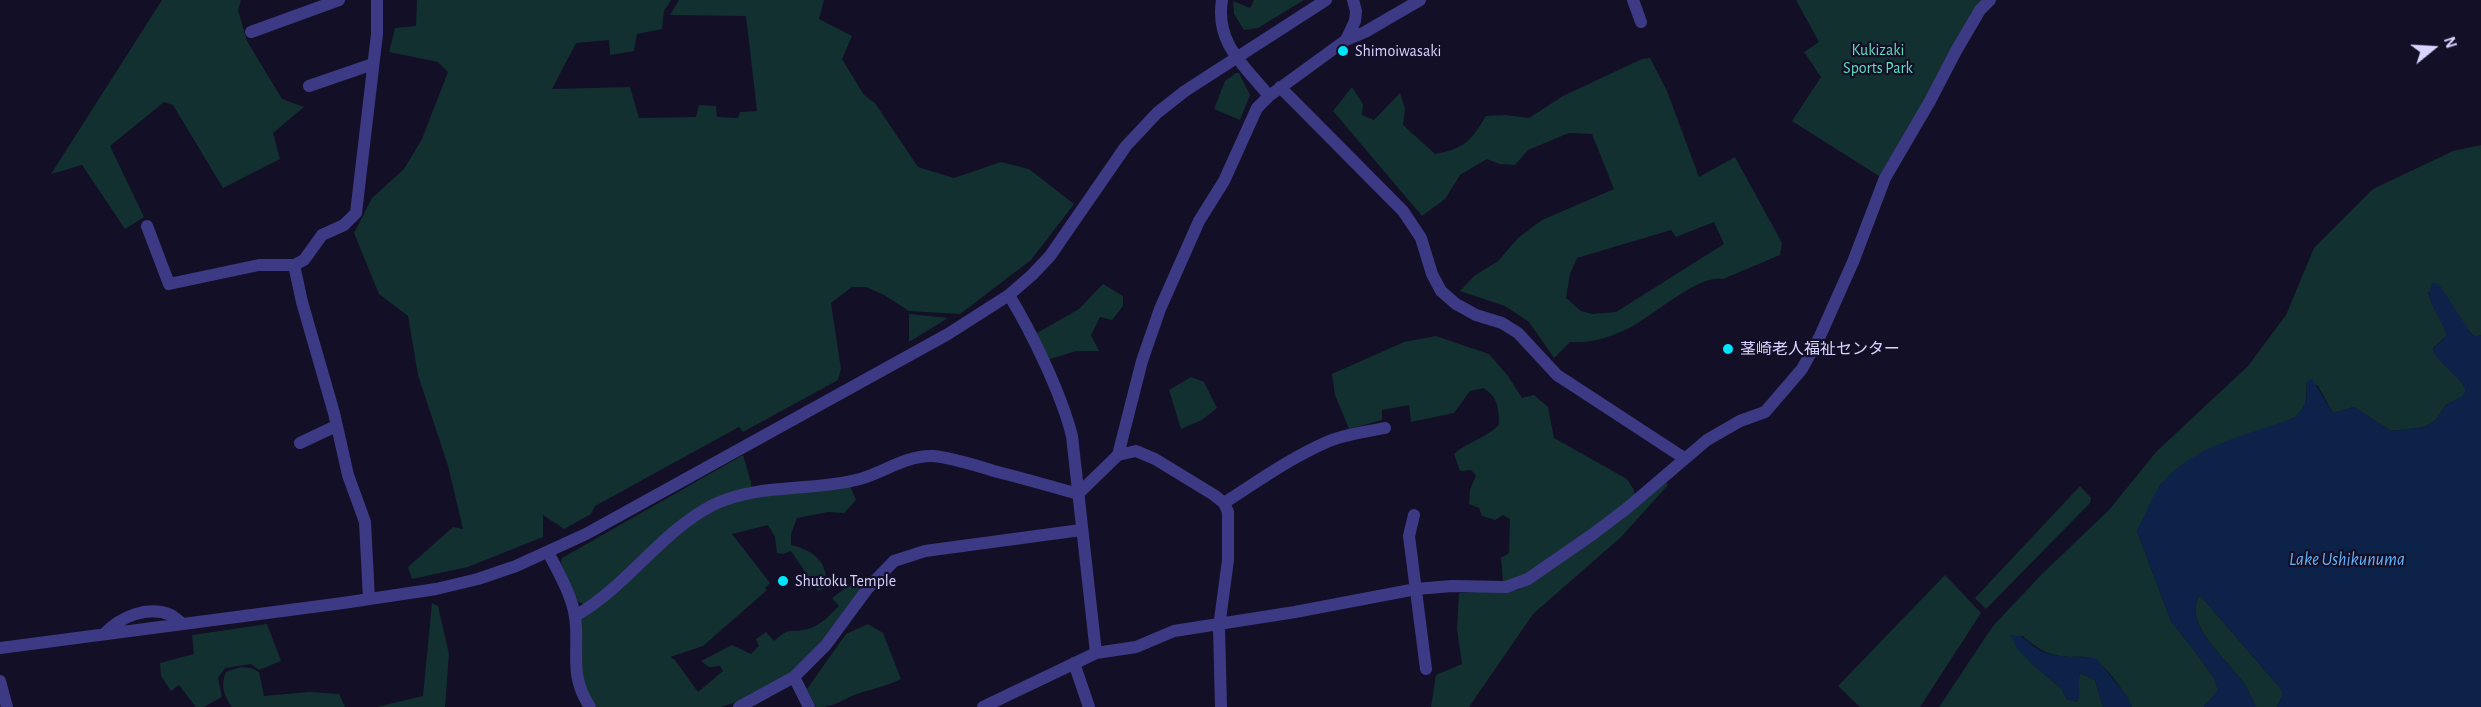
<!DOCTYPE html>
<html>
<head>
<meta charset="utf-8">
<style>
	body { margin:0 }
	#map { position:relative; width:2481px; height:707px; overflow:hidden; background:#130f26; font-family:"Alegreya Sans",sans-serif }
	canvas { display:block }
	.north { position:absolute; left:2403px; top:18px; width:60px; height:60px; -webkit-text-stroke:4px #130f26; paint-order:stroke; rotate:72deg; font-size:16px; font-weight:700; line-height:24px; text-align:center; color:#d9d4ff }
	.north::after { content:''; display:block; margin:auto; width:21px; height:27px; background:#d9d4ff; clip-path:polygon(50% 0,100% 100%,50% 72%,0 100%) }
</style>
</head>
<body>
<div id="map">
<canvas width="2481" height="707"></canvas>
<div class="north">N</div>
</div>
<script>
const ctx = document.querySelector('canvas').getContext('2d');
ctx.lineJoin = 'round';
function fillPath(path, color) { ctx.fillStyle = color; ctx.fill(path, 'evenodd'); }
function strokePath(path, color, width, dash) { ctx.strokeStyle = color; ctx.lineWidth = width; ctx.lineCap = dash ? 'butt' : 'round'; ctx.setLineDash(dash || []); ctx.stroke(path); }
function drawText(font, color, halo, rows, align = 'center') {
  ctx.font = font + ' "Alegreya Sans","Noto Sans JP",sans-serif'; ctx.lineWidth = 4.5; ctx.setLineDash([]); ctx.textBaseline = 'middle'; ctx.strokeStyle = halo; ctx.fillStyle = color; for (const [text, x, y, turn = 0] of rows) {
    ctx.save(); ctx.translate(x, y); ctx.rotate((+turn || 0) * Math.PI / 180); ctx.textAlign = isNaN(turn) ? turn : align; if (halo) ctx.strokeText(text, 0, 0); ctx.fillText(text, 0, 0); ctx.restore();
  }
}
fillPath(new Path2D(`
	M162,0H241L238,10L247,41L282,99L304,107L273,133L280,159L223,188L173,105L164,102L110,146L144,217L125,229L82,165L51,174Z
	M417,0H671L664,11L662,29L637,34L634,51L610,55L609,40L576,43L552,89L630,87L639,118L696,117L699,105L716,106L717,117L738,118L740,112L757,111L746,16L670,15L679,0H824L819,19L852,36L842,59L864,95L875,103L918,167L954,178L1001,162L1029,169L1074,204L1031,260L960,314L909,311L884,295L866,287H852L831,303L841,369L838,380L743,432L739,427L595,506L591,514L564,529L543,515V537L468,567L412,579L408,567L453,527L463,529L448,466L418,375L408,316L379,294L354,233L372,198L404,169L422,139L448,72L438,62L389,52L395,28L416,26Z
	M1254,0H1304L1258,28L1244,30L1234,14L1233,1L1250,8Z
	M1796,0H1987L1879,176L1792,121L1821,77L1804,52L1819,42Z
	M1650,58L1667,91L1699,177L1735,157L1782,243L1780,255L1723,279C1700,273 1653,316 1629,328C1609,338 1592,343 1570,342L1554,358L1529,322L1505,306L1460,291L1474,276L1498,261L1518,238L1542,220L1614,189L1592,134L1569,133L1528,150L1515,165L1499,164L1487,159L1460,175L1445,199L1422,216L1333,111L1352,87L1363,104L1362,115L1374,120L1400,93L1405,109L1403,125L1435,154C1464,149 1471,141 1486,116L1506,115L1529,118L1563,96L1642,59ZM1714,222L1724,244L1616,312L1592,314L1581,311L1566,298L1570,274L1577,258L1671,230L1676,237Z
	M1236,73H1239L1250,95L1240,120L1214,109L1225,81Z
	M2481,145V335L2475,337L2470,332L2428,291C2431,307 2442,319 2447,335L2433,348C2438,366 2459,373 2466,390L2463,396L2446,405L2436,420L2425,427L2391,431L2354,407L2333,413L2318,386L2307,381C2305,399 2310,404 2294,418L2198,455L2161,484L2137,531L2171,621L2197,654L2214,678L2218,690L2204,707H2132C2125,692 2106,664 2090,658C2084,656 2073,657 2067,657C2047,656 2036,647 2021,635L2031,663L2062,689L2067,699L2077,702C2081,693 2077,682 2080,673L2095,680L2103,707H1939L1993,626L2042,574L2109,510L2156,452L2248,366L2286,315L2314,248L2373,189L2453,151Z
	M1103,284L1123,296V306L1112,320L1100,317L1091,335L1099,351H1076L1047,360L1035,334L1079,309Z
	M909,314L948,318L909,342Z
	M1436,336L1489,354L1508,376L1522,398L1534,395L1548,407L1554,438L1627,479L1634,490L1635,497L1601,524L1521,578L1503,582L1501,558L1509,553L1510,519L1503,515L1495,520L1482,516L1479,508L1469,504L1470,490L1476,475L1471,470L1460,471L1454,454C1467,442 1486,438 1499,425C1499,409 1498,396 1483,388L1470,391L1454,413L1411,422L1409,405L1382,410V420L1349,429L1335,395L1332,374L1404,342Z
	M1191,377L1204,382L1217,408L1202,420L1181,429L1169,390Z
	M743,455L751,482V490L719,499L592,601L584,604L578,602L561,563L562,558Z
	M1665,480L1668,485L1621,537L1533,614L1469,707H1431L1436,675L1462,664L1457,629L1459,593L1518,590L1587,543Z
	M850,486L856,500L844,513L828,512L797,518L791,534V545C814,550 830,564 825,587L818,591L791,551L783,554L777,553L775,537L768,525L732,534L770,583L765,588L767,590L703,646L670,657L675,660L698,692L723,671L720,666L709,667L701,661L732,645L751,654L759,646L756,639L766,632L774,641C792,625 789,634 808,629C820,626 831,614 839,606L832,598L847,587L857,583L861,591L823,643L792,673L745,699L721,707H597C576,682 580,649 580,618C603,598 626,579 649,559C675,537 699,513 732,503C769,491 812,490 850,486Z
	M2080,486L2091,498L2090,503L1986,609L1975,598Z
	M1945,575L1981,613L1920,707H1860L1838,686Z
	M2200,595L2281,689L2283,694L2277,707H2256C2251,698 2247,686 2240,678C2226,659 2181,621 2200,595Z
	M432,603L438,606L449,654L445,707H377L423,696Z
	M267,624L281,661L259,670L251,664L225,668L218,678L222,697L204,707H196L179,685L171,691L161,676L160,663L194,654L192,635Z
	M868,624L883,633L901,679C886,686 876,688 860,693C841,699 838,707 816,707L807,689L846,634Z
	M240,667L251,668L259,672L264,696L309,692L339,694L345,707H232C224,696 220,685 226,672Z`), '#12302f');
fillPath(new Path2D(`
	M2432,283L2439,284L2470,332L2475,337L2481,335V707H2277L2283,694L2281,689L2200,595C2181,622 2226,659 2240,678C2247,686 2251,698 2256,707H2204L2218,690L2214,678L2197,654L2171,621L2137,531C2145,516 2152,495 2163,482C2194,445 2251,434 2294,418C2309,404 2306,399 2307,381L2312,379L2333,413L2354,407L2391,431L2425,427L2436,420L2446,405L2463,396L2466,390C2459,373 2438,366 2433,349L2447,335C2442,318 2423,301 2432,283Z
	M2010,635C2028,635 2029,646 2043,652C2060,659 2079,655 2097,659L2127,696L2132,707H2103L2095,680L2080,673C2077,683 2082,693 2077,702L2067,699L2062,689L2031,663L2018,650Z`), '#0c2248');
strokePath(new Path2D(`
	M1222,0C1215,43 1244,65 1269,96
	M1633,0L1641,22
	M251,32L339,0
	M1346,40L1365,32L1420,0
	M309,86L373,64
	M1280,87L1403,211L1421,238L1432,274L1441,291L1456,304L1476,315L1502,323L1518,333L1557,375L1684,458
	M147,226L169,284L259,265H294L304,260L322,235L344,225L356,213L377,34V0
	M294,265L302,302L334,413L348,475L365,522L369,599
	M1009,295C1032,333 1061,393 1072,436L1096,653
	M300,443L336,426
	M1118,455L1136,451L1155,459L1214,495L1224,503L1228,512V560L1219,627L1221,707
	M1224,503C1257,482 1290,458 1327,442C1345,434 1366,432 1385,428
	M1414,515L1409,536L1426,669
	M548,552C558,572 572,595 575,617C580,651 568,674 590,707
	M575,616C627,587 660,532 713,505C757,483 812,492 860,479C884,472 907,455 933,456C954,458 974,465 994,471C1022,478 1050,486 1078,494L1118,455L1142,361L1160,309L1199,221L1224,181L1257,108L1269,96L1346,40L1355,21L1356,11L1353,0
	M104,634C120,617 147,605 171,615C175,617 180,622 183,624
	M0,648L343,603L436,589L478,579L516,566L586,534L948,334L1009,295L1032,275L1050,256L1126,146L1157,113L1185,91L1326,0
	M1074,663L1089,707
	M794,677L809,707
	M0,681L7,707
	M739,707L794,677L826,645L868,588L894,561L925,551L1081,530
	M983,707L1096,653L1136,647L1174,631L1295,612L1416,589L1452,586L1506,587L1528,579L1593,534L1626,509L1707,440L1740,421L1765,412L1802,369L1820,336L1853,262L1885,178L1930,101L1956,51L1980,10L1990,0`), '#3d3a85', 12);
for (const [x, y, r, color] of [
	[1343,51,6,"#00e5ff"],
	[1728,349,6,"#00e5ff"],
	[783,581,6,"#00e5ff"]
]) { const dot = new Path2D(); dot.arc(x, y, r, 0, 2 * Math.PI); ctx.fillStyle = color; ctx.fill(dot); strokePath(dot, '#130f26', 2); }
drawText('16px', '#5fe0c0', '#130f26', [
	["Kukizaki",1878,50],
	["Sports Park",1878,68]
]);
drawText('16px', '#d9d4ff', '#130f26', [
	["Shimoiwasaki",1355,51],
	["茎崎老人福祉センター",1740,349],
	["Shutoku Temple",795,581]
], 'left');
drawText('italic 18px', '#62b6ff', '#130f26', [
	["Lake Ushikunuma",2347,560]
]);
</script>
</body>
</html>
